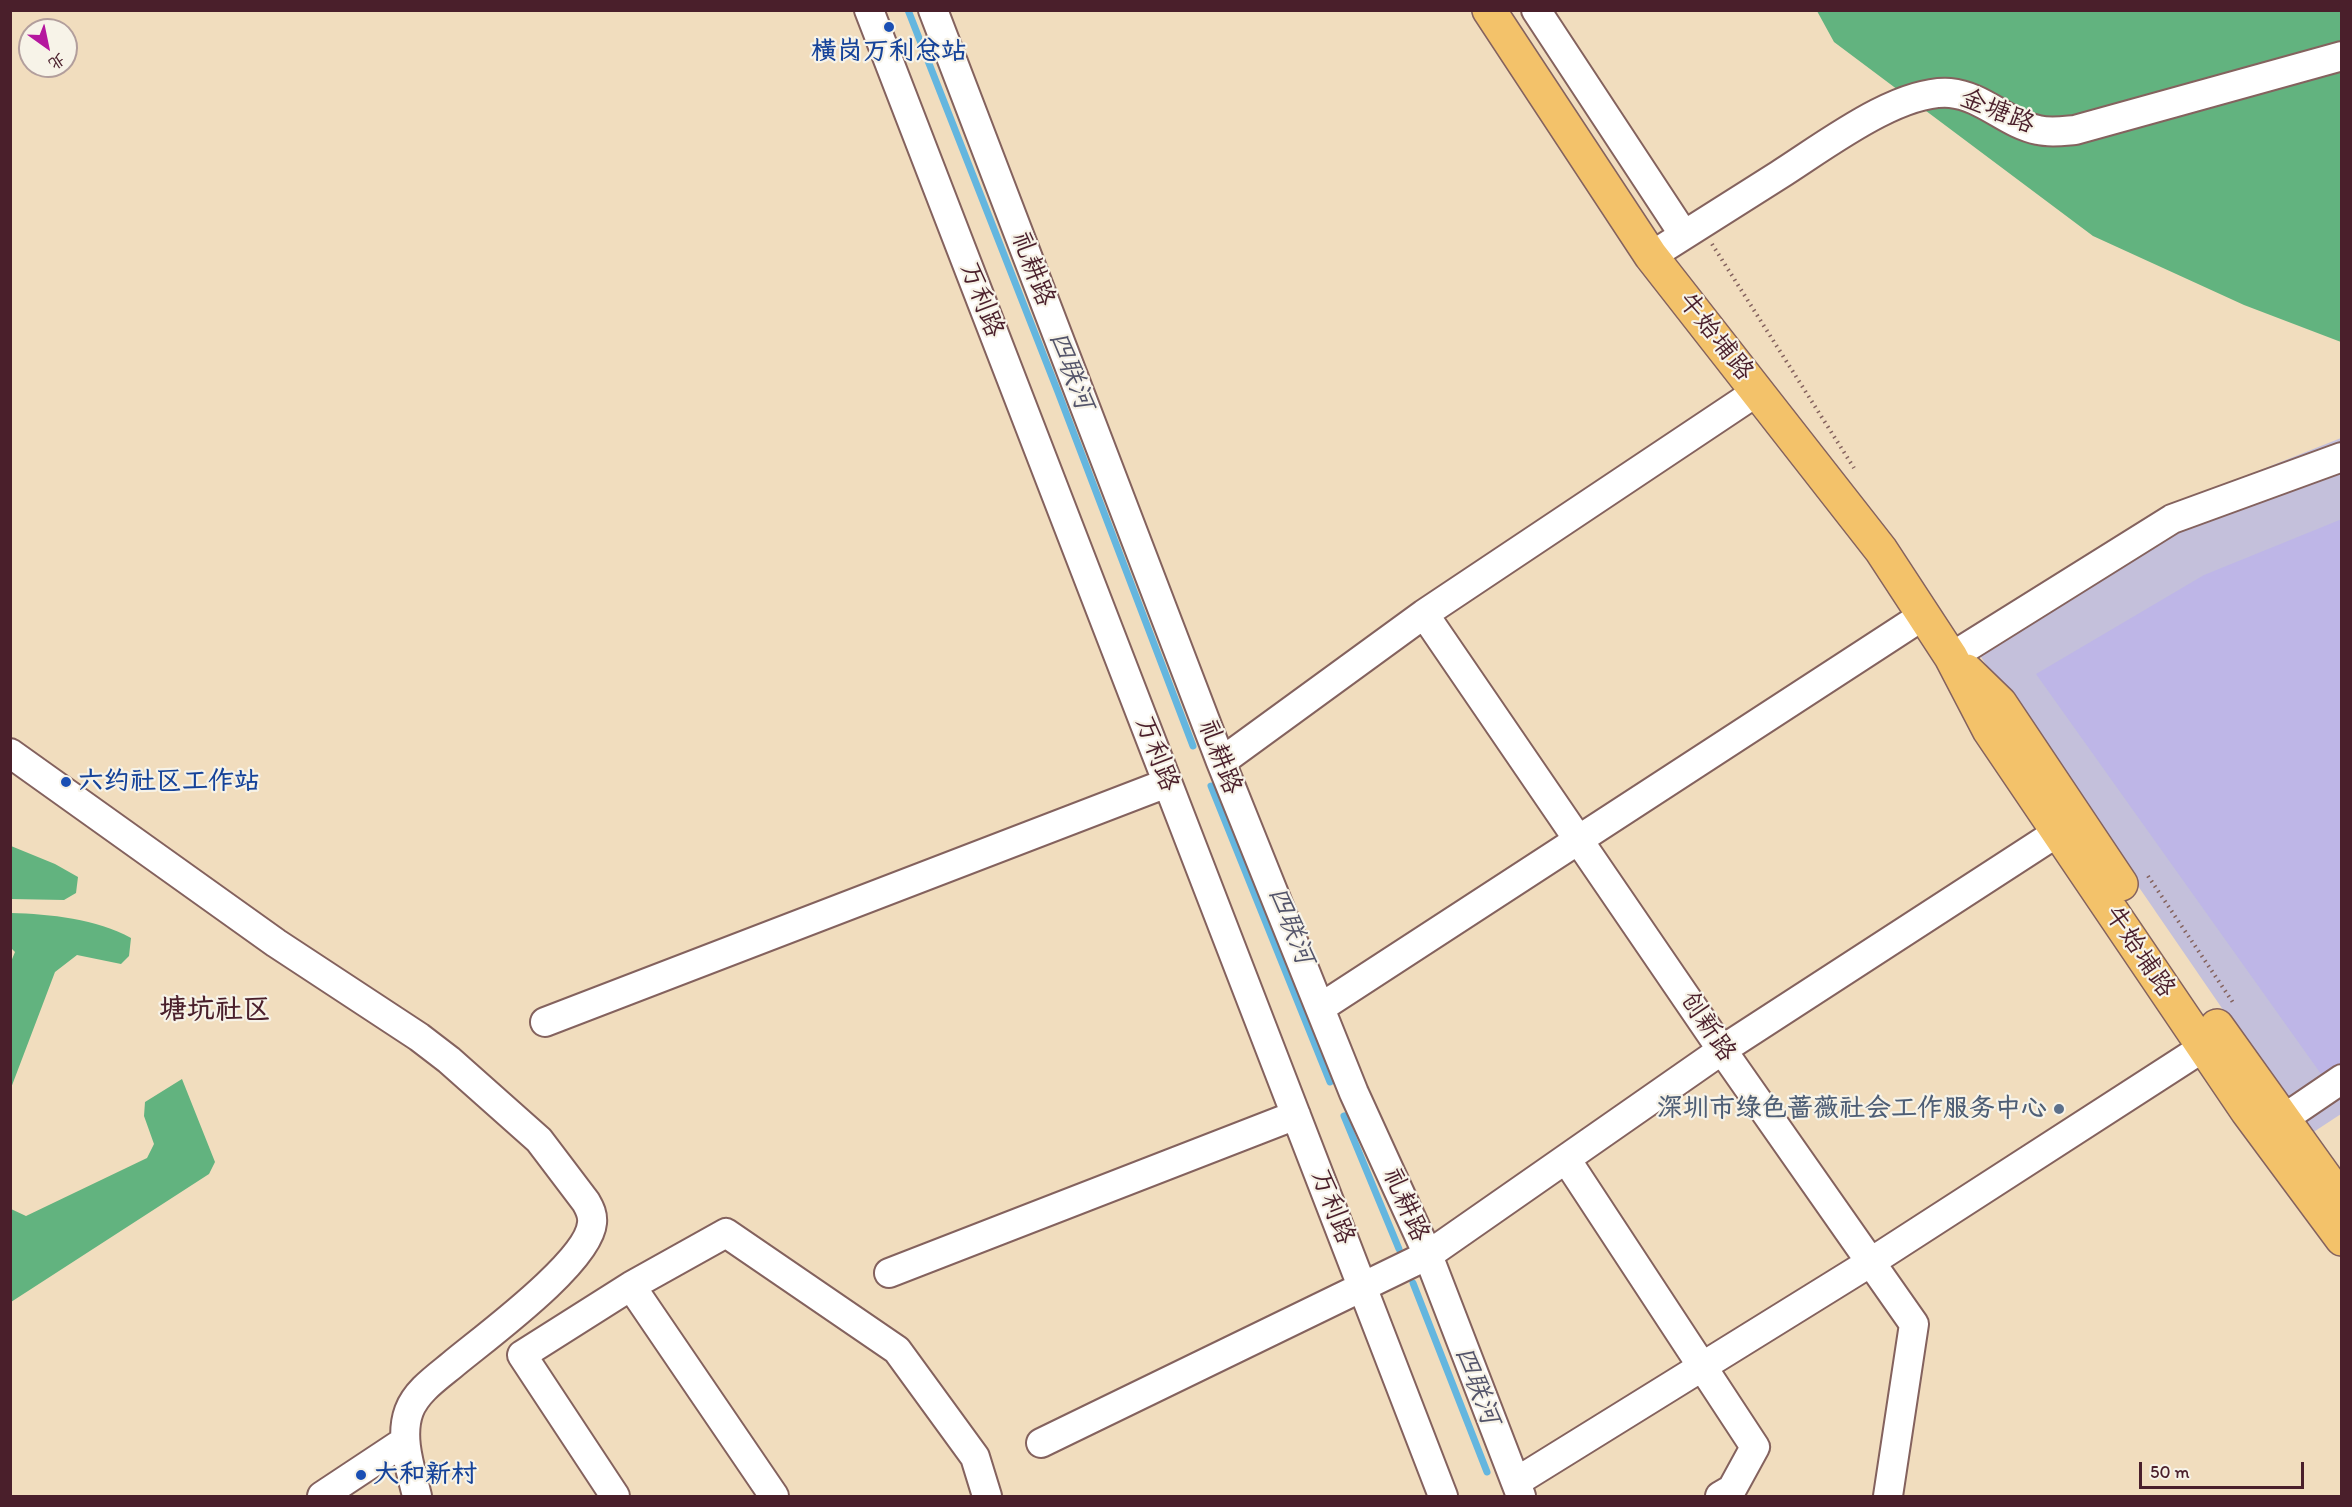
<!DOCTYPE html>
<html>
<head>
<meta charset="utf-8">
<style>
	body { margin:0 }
	#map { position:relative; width:2352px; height:1507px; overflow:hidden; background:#f1ddbe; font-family:Itim,"LXGW WenKai TC",sans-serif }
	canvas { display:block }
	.frame { position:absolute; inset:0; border:12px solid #4a1f2b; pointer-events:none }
	.north { position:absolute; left:18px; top:18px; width:60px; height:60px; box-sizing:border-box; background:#f7f3e8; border:2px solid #b29e9c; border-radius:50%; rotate:147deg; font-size:16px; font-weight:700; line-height:24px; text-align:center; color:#4a1f2b }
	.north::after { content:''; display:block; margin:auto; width:21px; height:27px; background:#b5179e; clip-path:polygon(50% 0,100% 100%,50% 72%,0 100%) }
	.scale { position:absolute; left:2139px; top:1462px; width:165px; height:27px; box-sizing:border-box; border:3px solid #4a1f2b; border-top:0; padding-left:8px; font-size:18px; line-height:21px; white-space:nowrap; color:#4a1f2b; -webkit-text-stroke:4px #f7f3e8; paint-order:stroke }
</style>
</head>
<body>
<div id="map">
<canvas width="2352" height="1507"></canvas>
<div class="frame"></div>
<div class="north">北</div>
<div class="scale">50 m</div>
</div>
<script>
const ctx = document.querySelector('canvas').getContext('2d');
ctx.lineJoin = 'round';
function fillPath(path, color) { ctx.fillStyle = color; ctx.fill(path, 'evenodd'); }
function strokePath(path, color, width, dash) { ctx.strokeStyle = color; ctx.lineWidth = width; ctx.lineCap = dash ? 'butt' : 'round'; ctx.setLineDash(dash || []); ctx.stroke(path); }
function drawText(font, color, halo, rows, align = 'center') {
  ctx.font = font + ' Itim,"LXGW WenKai TC",sans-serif'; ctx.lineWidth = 4.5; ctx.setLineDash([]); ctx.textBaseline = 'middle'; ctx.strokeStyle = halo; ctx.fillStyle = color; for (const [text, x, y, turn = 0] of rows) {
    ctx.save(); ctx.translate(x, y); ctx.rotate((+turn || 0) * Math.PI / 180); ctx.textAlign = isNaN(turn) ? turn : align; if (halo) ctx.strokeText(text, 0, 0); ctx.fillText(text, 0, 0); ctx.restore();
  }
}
fillPath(new Path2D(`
	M2341,438V1114L2309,1135L1963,631L2165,508Z`), '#c4c0db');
fillPath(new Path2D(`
	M1817,11H2341V342L2244,305L2093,236L1834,42Z
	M11,846L55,864L78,877L76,893L64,900L11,899Z
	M11,913C50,914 97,919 131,938L129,956L121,964L77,955L55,972L11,1088L10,964L15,952L11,948Z
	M182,1079L215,1162L209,1174L11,1302V1209L26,1216L147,1158L154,1144L144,1116L145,1102Z`), '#62b37f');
strokePath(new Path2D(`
	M908,10L1058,392L1193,746
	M1211,786L1330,1082
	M1344,1116L1399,1249
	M1413,1283L1487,1472`), '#64b6df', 7);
fillPath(new Path2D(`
	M2342,519V1063L2321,1074L2036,674L2204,575Z`), '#beb6e7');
const minor = new Path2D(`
	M869,10L1443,1496
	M933,10L1221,762L1354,1093L1428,1255L1521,1496
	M1536,10L1684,235
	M1651,256C1694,229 1736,202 1779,175C1822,148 1898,89 1950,93C1983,96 2007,124 2038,130C2050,133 2063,131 2075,130L2342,56
	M1424,614L1722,1050L1914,1324L1888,1496
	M1951,657L2172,519L2342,457
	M10,753L276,943L419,1037L449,1060L539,1140L586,1202C590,1209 593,1215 592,1223C589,1262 483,1339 452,1365C436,1378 416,1392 409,1411C399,1438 411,1470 417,1496
	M1221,762L1424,614L1758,391
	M1320,1008L1924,615
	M545,1022L1167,783
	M2264,1132L2342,1079
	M1566,1159L1755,1447L1732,1489L1720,1496
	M889,1273L1296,1115
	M631,1286L774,1496
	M1041,1443L1428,1255L1722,1050L2075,821
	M1516,1482L1871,1262L2204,1047
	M322,1496L405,1441
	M615,1496L522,1355L631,1286L726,1233L897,1350L975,1457L987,1496`);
const major = new Path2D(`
	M1489,10L1651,256L1881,550L1951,657L1989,730L2247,1111L2342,1239
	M1967,671L2000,703L2121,884
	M2217,1026L2342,1201`);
strokePath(minor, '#84625e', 32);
strokePath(major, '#84625e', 36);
strokePath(new Path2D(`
	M1712,244L1854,468
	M2148,876L2234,1004`), '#84625e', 4, [1.5, 4.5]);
strokePath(minor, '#fff', 28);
strokePath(major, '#f3c26a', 33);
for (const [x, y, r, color] of [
	[889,27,6,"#1a4fb4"],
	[66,782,6,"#1a4fb4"],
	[2059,1109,6,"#5c6f8a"],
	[361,1475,6,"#1a4fb4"]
]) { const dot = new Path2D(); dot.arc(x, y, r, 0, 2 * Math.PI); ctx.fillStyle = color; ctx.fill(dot); strokePath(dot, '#f7f3e8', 2); }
drawText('bold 26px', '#164399', '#f7f3e8', [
	["横岗万利总站",889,52,"center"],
	["六约社区工作站",78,782],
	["大和新村",373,1475]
], 'left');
drawText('26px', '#4a1f2b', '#f7f3e8', [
	["金塘路",1997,112,22],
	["礼耕路",1032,269,69],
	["万利路",981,300,69],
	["牛始埔路",1715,337,52],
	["万利路",1156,754,69],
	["礼耕路",1219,757,69],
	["牛始埔路",2139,952,56],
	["创新路",1707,1027,56],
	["礼耕路",1405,1205,66],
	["万利路",1332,1207,69]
]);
drawText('bold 26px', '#4e5e75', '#f7f3e8', [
	["深圳市绿色蔷薇社会工作服务中心",2047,1109]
], 'right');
drawText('italic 27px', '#53546a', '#f7f3e8', [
	["四联河",1070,371,69],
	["四联河",1290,926,68],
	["四联河",1476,1386,69]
]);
drawText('bold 28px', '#4a1f2b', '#f7f3e8', [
	["塘坑社区",215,1011]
]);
</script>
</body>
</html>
